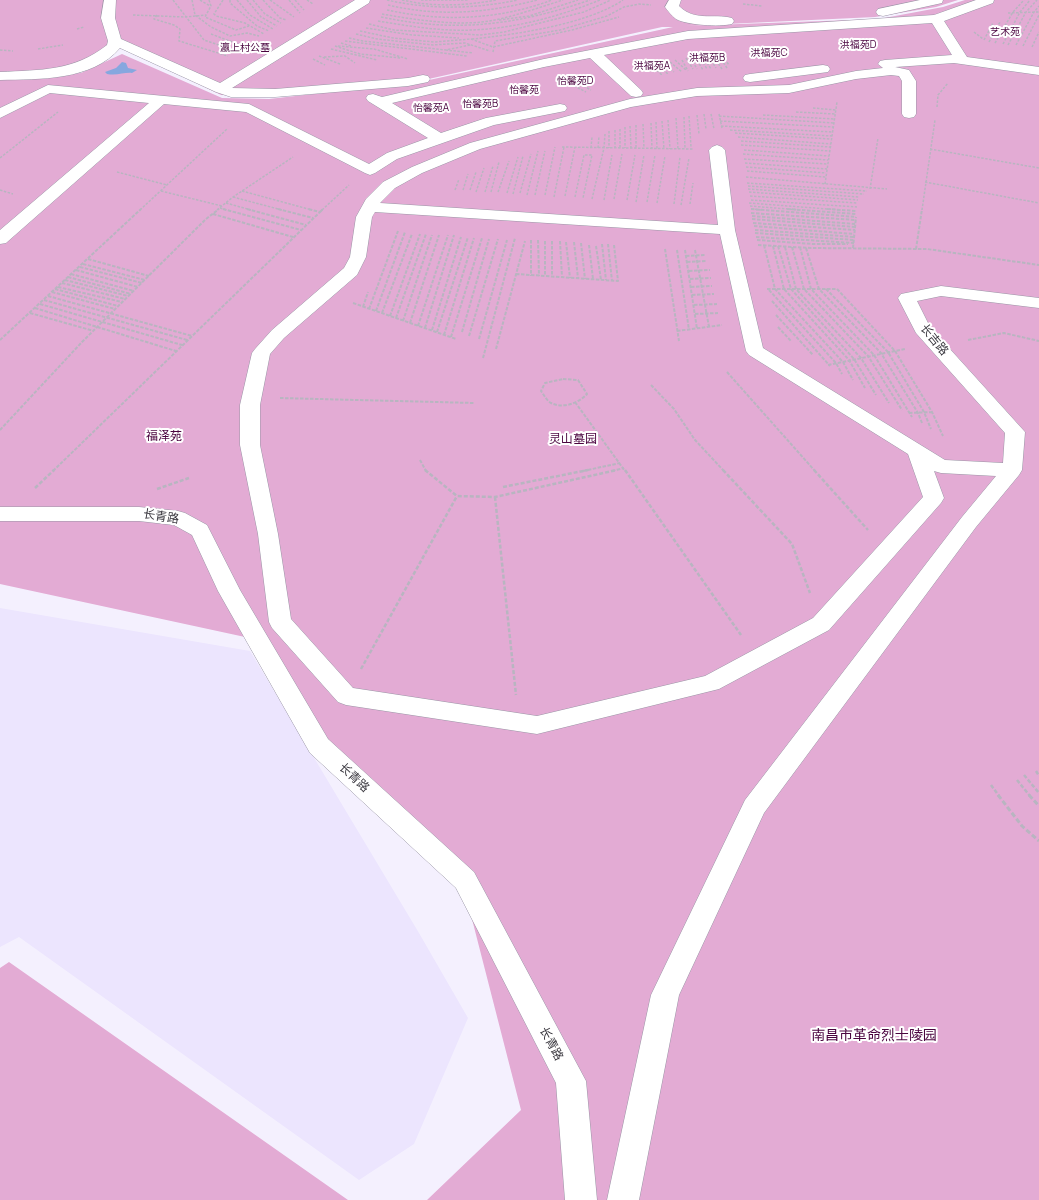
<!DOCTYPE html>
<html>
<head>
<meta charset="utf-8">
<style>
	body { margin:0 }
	canvas { display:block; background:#f4f0fe }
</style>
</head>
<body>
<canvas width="1039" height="1200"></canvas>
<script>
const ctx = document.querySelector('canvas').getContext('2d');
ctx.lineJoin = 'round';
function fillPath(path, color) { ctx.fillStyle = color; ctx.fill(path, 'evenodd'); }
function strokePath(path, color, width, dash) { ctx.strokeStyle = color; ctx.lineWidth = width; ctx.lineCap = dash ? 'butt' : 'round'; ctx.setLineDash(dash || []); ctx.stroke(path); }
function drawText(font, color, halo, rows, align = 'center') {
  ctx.font = font + ' Manrope,"Noto Sans SC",sans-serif'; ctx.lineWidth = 4; ctx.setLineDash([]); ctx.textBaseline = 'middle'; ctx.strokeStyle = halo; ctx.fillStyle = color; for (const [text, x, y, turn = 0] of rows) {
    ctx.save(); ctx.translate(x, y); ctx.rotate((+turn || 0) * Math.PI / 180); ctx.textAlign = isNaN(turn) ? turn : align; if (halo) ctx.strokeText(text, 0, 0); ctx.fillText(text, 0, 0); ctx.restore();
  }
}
fillPath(new Path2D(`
	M0,608L250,651L419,933L468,1018L414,1144L359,1180L19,937L0,947Z`), '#ece5fe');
fillPath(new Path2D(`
	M0,0H958L936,7L875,17L684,26L879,19L943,7L965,0H1039V1200H427L521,1110L464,888L313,744L245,637L0,584V78L81,73L122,54L222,98L269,99L420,82L673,27H662L415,82L277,96L221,95L123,47L78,71L0,76Z
	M9,962L348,1200H0V968Z`), '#e3abd4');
fillPath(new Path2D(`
	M122,62L126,63L128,68L137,70L132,73C125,72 117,76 107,74L105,72L116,68Z`), '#86a7df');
const minor = new Path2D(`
	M104,0H116L115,18L121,39L220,83L355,0H370L369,3L232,88L275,89L408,78L423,75L428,76L430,79L428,82L408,86L275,97H231L216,92L120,48C92,81 39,79 0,80V72C41,70 74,71 107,45L108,41L101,18Z
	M669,0H681L679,6C695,22 713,13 732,18L734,21L732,24C720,27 686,25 676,19C672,16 668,11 665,7Z
	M920,0H943L942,3L883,16L878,15L876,12L878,9Z
	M976,0H994L993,3L944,21L967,57L1039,67V75L954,63L895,67L909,70L916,81V114L914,117L909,118L904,117L902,114V81L899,76L891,75L856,79L789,93L697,96L631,107L480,149L422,173L395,188L380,203L718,225L709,150L712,147L717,145L722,147L725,150L735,230L763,348L945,460L1003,463L1005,433L916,333L898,298L901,294L941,286L1039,298V308L941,296L917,301L930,327L1025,432L1022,470L1019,475L976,527L764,813L679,995L639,1200H607L651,995L745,800L962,517L996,476L941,473L934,471L944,498L941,503L829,630L719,689L537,734L346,705L338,702L272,628L269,622L258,534L240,445V405L252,353L255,349L272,330L344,268L350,257L356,217L366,199L383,182L412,167L470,143L630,99L697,88L789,85L856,71L883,68L878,64L880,61L885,60L952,55L932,23L688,39L604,55L641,90L643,93L641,96L636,97L631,96L590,58L544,67L392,103L441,133L486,118L560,104L565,105L567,108L565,111L560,112L494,125L397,159L375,173L370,175L365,173L246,112L164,104L6,243L0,244V230L149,103L50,93L0,118V108L48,85L249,104L369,164L387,153L428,138L368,101L366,98L368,95L373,94L382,97L544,59L688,31L934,15ZM375,212L720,234L746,351L749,355L908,454L923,497L813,618L705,676L537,716L353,688L291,619L278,534L260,445V405L270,354L284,338L357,275L366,257L372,217Z
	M823,65L828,66L830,69L828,72L750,82L745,81L743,78L745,75L750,74Z
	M0,507H139L178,511L185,513L207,525L240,590L328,739L474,872L586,1081L597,1200H565L556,1083L456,888L310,753L218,591L192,535L174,525L139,521H0Z`);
strokePath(minor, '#9a96a6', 1);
strokePath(new Path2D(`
	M173,0L204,40L237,51
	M192,0L195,15L211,27L230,36L247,33L259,36
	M200,0L210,6
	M209,0L211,6L205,17L236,30L249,26
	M223,0L214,14L216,16L245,23L264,34
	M230,0V3L257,26L269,31
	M237,0L250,15L273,29
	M247,0L261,17L277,26
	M253,0L265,14L281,23
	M263,0L280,18L286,20
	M270,0L294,17
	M289,0L300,13
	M295,0L304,10
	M307,0L313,4
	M387,0C431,10 474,9 518,0
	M402,0C433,7 464,6 496,0
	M421,0H468
	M743,4L762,6
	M388,5C439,17 487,13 537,0
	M387,10C442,22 499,20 552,0
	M1008,13L1039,12
	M382,14C416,20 461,27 495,20C518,15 541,7 563,0
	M133,15L185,17L206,15
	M157,15L154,19L174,25L180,29L179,41L228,56
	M381,17C457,33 517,25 590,0
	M499,20L529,16L578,0
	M378,21C402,25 426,29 451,30C502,32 553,19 600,0
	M369,24L394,30L480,35L504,32L584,12L611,0
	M366,28L412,35L459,38
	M77,29L84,27
	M360,31L393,38L434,42L471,39L493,47L572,30L619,17
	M974,32L983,39
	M211,34L243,46
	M356,34L377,39L433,45L465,43L490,51
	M349,38L363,41L446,50
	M472,39C514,35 588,24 623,0
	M984,40L993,23
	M345,41L467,56
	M989,42L1000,22
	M341,43L351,46
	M995,43L1013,12L1024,0
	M1003,44L1020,12L1030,0
	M470,45L446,50L473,53
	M1008,45L1026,12L1037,0
	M1016,45L1034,12L1039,6
	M335,46L360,54L401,58
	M338,46L374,49L408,59
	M1023,46L1039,15
	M1032,47L1039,32
	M38,49L63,45
	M331,49L377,60
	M0,50L13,51
	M493,52L495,41L560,30L607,16L624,7L639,4L651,5
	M319,56L340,64
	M699,56L707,69
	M703,56L711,69
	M719,56L727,68
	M722,56L729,65
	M324,57L345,56L355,63
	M695,57L703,70
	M709,57L716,68
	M714,57L722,69
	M686,58L693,69
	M691,58L697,69
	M313,59L325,65
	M675,60L686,70
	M682,60L688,71
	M670,62L682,72
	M657,64L668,74
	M664,64L674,72
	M651,65L662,75
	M579,79L588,84
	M573,80L591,90
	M567,82L586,92
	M937,107L938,95L948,83
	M813,108L836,110
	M796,112L835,114
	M704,114L706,129
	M711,114L714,129
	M719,114L722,128
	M697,115L699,134
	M763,115L834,119
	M689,116L691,147
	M719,116L834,123
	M684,117L685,149
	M676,118L678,149
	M668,120L670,149
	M662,121L664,149
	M720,121L833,127
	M656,122L657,149
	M651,123L652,149
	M643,124L644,148
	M636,125V148
	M630,126L631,148
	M721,126L832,132
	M625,127V148
	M620,129V148
	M615,130V148
	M730,130L832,136
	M609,131V148
	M735,133L831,139
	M738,137L831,144
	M741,141L830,147
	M741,145L830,151
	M562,147L693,149
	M591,148L592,137
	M598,148L599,136
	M930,149L1039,168
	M744,150L829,156
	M743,154L828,160
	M0,158L58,112
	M744,159L828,164
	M745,163L827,169
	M746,167L826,173
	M747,171L826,177
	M117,172L167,185
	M746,177L887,189
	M925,182L1039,203
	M747,183L867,191
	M825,184L837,102
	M748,186L864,194
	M748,189L859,197
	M870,189L878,138
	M0,190L13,194
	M455,190L459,179
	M463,190L468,174
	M470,190L476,172
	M161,191L222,206
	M242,191L312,210
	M476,192L484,168
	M485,192L493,166
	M491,192L499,162
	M498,192L509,161
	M749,192L858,200
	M507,193L518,157
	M520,193L531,154
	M513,194L523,156
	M527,195L538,151
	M535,195L545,151
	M545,195L555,147
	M565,196L575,147
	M750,196L857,203
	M233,197L282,210
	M554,197L564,147
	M575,197L584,155H592L583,198
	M592,199L604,148L605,134
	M614,199L622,154
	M604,200L612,155
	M627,200L635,155
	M751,200L857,207
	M636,202L644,155
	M647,202L655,155
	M226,203L251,210
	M657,203L665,156
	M749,203L841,210
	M674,204L680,157
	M690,204L693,183
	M681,205L689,158
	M750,206L800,210
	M220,208L227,210
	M751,209L762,210
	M140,210L227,129
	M217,210L233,197L293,157
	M322,210L349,185
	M922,210L935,120`), '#b8b5c0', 1.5, [2.5, 1.5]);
strokePath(new Path2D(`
	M223,209L301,230
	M247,209L306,225
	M278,209L313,218
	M751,209L856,217
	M787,209L856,214
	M827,209L857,211
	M320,212L323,209
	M751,213L856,220
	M213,214L293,237
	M752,216L855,224
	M752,219L855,227
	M753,223L855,230
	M754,226L854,234
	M755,230L855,237
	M755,233L854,240
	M756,237L854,243
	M531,240V276
	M538,240L539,276
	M757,240L813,244H848
	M545,241V276
	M552,241V277
	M560,241L562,277
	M566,242L570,278
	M574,242L578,278
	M581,243L585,279
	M602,244L606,280
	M608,244L612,281
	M589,245L593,279
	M758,245L811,248L927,249L1039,265
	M764,245L775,289L843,362L853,380
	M596,246L601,280
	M773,246L784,289L849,360L865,388
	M778,246L791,289L854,359L876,395
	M785,247L796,289L861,358L889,403
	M792,247L804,289L868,356L902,410
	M800,247L811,289L874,355L912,417
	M806,248L819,289L881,353L918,413L922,423
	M853,248L856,217
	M665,249L679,341
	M916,249L922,209
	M677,250L689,330
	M685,250L697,329
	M695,250L709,327
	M686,256L706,255
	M88,259L149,276
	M687,262L707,261
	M83,264L145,280
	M80,267L142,283
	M76,270L138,287
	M689,271L710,270
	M71,274L134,291
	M516,274L618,281L614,245
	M68,277L131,294
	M690,279L711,278
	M65,280L128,296
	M62,283L125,299
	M58,287L122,302
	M691,287L712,286
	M55,289L118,306
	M767,289H837L895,351L932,412L943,436
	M826,289L888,352L924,412L931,429
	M769,290L836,363L842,374
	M52,292L115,309
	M692,295L714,294
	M48,296L192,336
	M44,300L187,340
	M772,301L830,366
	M353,303L456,339
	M40,304L182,345
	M694,305L717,304
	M363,307L368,292
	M35,308L176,351
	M369,309L398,231
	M376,311L405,232
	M30,313L94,331
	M382,313L412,234
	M695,314L718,313
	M776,315L813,355
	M390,316L420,234
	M396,318L426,234
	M403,321L432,235
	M410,323L439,235
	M418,326L448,235
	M778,327L791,341
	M425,328L454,235
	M432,330L461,237
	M677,331L722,325
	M437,332L468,237
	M462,332L489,239
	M444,335L474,238
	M469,336L498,239
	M451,337L482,238
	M479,339L507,240
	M0,340L141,209
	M968,340L1004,333L1039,341
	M496,349L525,241
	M483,358L515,238
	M828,365L905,349
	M727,372L815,471
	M563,379L578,380L587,394C579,403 563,409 551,403C547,401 544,395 541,391L545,383Z
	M651,385L674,409L695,440L724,471
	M280,398L474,403
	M575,402L625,471
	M909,413L932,412
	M0,430L82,342L206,219L219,209
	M420,460L426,471
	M53,471L320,212L308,209
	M583,471L620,463
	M612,471L624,468`), '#b8b5c0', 2, [3.5, 1.5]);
strokePath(new Path2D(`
	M425,470L457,496L495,497L617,470
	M625,470L741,635
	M723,470L792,544L810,593
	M814,470L868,530
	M503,487L588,470
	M35,488L54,470
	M157,489L189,478
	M495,497L516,695
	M361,669L457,496
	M1036,771L1039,776
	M1024,775L1039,793
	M1017,780L1030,796
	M991,785L999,796`), '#b8b5c0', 2.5, [4, 2]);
strokePath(new Path2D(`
	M998,795L1022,826L1039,841
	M1029,795L1039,806`), '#b8b5c0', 3, [5, 2.5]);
fillPath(minor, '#fff');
drawText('10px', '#4a043f', '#fff', [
	["艺术苑",1005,32],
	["洪福苑D",858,45],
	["瀛上村公墓",245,48],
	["洪福苑C",769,53],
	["洪福苑B",707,58],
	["洪福苑A",652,66],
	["怡馨苑D",575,81],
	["怡馨苑",524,90],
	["怡馨苑B",480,104],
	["怡馨苑A",431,108]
]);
drawText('12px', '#3b3940', '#fff', [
	["长吉路",934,340,51],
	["长青路",161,517,9],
	["长青路",354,778,43],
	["长青路",551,1044,62]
]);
drawText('12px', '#4a043f', '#fff', [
	["福泽苑",164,437],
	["灵山墓园",573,440]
]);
drawText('14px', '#4a043f', '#fff', [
	["南昌市革命烈士陵园",874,1036]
]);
</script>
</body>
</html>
